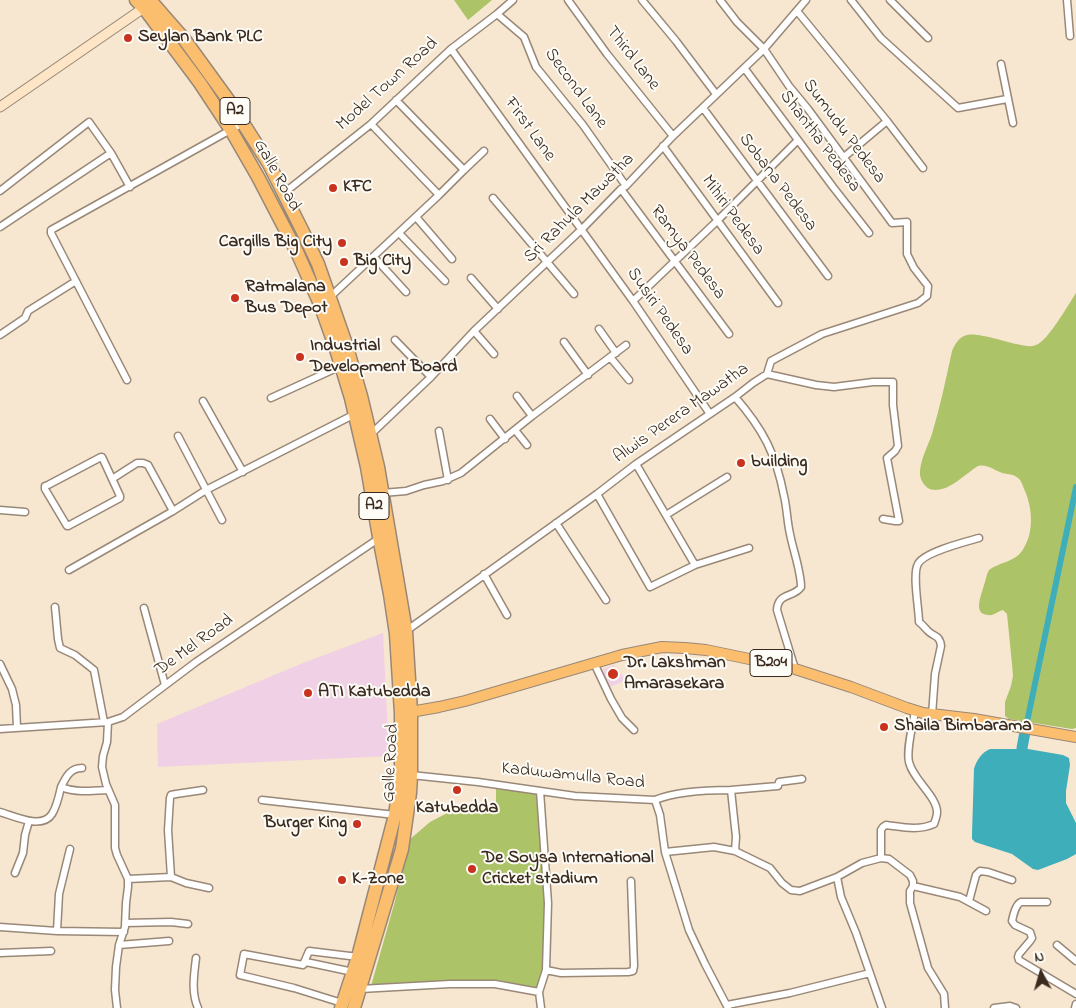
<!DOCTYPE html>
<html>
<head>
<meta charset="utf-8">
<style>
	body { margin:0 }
	#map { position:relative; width:1076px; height:1008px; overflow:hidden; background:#f7e6d0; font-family:"Indie Flower",sans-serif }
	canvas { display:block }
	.north { position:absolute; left:1016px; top:948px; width:50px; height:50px; -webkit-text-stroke:4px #fdfcf7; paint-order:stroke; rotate:354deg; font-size:14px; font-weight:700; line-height:20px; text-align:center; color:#3b2a1e }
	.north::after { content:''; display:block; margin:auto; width:18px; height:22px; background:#3b2a1e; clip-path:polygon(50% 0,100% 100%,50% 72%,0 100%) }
</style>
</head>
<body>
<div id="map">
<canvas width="1076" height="1008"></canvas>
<div class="north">N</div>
</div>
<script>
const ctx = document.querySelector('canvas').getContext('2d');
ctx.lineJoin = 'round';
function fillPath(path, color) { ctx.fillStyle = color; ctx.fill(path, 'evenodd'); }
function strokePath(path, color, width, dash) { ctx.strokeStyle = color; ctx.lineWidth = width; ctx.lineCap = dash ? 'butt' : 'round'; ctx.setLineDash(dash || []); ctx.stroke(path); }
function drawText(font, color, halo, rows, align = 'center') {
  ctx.font = font + ' "Indie Flower",sans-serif'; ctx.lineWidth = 4; ctx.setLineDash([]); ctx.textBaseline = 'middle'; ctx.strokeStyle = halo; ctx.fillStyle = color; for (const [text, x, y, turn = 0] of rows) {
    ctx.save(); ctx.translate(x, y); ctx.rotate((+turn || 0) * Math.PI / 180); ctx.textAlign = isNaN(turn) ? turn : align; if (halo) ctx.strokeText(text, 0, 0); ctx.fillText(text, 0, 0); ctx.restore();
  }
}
fillPath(new Path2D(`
	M383,633L389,756L158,767L157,724L303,663Z
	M614,665L626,680L608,688L603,669Z`), '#f0d0e5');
fillPath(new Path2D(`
	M454,0H492L468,20Z
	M1076,293V728L1072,729L1009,719L1005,716V702L1011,686L1013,676L1012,664L1007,614L1003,610C998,611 994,616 988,615C972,614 982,594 984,585C986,580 986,575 989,570C1000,562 1014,562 1022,551C1034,534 1033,510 1025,491C1023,487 1022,481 1018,478C1013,473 1006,475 1000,472C992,469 987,464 978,466C965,474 951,490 935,490C925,490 919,479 920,471C921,458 928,446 932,434C940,407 946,379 952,351C955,344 959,337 967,335C977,332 1009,343 1021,345C1026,346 1031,347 1036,345C1048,341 1068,305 1076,293Z
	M496,789L536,793L544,897L545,966L538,990L496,982L452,980L371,986L395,901L409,840L430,822L457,808L466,807L496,810Z`), '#adc367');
fillPath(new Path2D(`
	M990,749H1028L1063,755L1069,758L1070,765L1066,791V803L1076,823V854L1067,859L1038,870L1033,869L1012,854L975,842L972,839V834L974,769C976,761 982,752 990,749Z`), '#3faebb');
strokePath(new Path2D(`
	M1027,722L1076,487`), '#3faebb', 6);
strokePath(new Path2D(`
	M1022,748L1025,732`), '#3faebb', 11);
const street = new Path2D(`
	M568,0L607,54L673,136
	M642,0L676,41L716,94
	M720,0L737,22L764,49L789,86L808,109L892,223L907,222V254L914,268L928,286L927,296L918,303L822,334L771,361L767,374
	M851,0L881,38L958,108L1007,99
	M890,0L928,38
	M1067,0L1070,36
	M797,11L887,121L923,168
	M497,14L524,37L536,67L583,125L626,186
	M451,49L633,301L710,414
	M1001,64L1013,123
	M745,69L833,187L869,233
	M703,108L828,276
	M371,124L439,195
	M663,146L778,303
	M844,157L887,121
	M464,170L484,151
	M621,189L729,334
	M0,191L89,122L111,153L130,187
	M284,193L371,124L451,49L497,14L513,0
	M493,198L574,294
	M416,217L452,259
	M0,227L111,153
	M399,233L445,281
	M374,257L406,292
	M471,278L498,309
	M329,298L439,195L464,170L396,100
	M633,301L717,221L798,140
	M599,329L616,353
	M474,331L494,354
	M0,335L25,318L28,311L76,281
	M395,340L431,377
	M564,342L588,375
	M610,357L629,380
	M127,380L51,233V230L243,123
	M517,396L532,416
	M735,397C763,429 776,454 784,496C787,508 787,521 790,534C793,550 801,571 801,587C794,598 778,592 777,610L795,669
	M271,398L341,366
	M203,401L243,472
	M490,419L505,439
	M515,430L527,445
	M439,431L448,480
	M370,435L431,377L474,331L582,229L621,189L626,186L673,136L764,49L806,0
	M178,436L222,520
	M101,457H102L120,496V498L68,526H67L45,489V486L48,485Z
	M636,464L695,565
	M112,479L137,463H143L148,465L173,511
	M382,493L406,491L424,485L443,481L461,473L532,416L626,345
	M597,494L650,587L695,565L749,548
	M0,510L25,512
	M666,515L727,477
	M556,523L606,600
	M69,570L173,511L206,490L355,414
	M484,574L507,615
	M55,607L58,639L60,648L75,655L94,670L104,722
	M144,608L165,685
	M406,631L597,494L636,464L735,397L753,383L767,374L816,385L834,387L873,382H893V405L898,446L895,451L887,458L899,521H895L883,519
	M594,663L611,699L622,718L634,730
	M0,664L12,689L16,705L17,728
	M915,711C913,725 906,749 909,762C913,780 938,797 937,813C937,816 935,821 934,824C918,831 902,827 886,825L883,827L881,830V858L889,859L910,875L913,881V886L910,891V903L928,968L944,994L945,1008
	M932,715L935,674L941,646C940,635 934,637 928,631C925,628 923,625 919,622C919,609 912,574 918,564C924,552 965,542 979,538
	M108,722L107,742L103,756L102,767L106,784L115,805V848L117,855L128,879V887L126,903L125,927L119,945L116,967L115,990L117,1008
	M0,729L108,722L123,717L196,662L381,537
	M411,775L478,782L575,796L655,800C677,791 707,790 731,790L736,837L735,851
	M61,787C66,777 70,768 82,768
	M731,790L778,786L779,782L802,779
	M540,791L548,903L546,970L539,992L541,1008
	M262,800L395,815
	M655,800L660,815L665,852L689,930L705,964L728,1008
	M0,812C14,816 42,830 52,814C57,806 59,796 61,787C76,793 93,791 108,790
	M665,852L714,847L735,851L770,868L782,883L791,890L800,891L837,877L862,863L881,858
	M15,873L23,853L25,835L29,821
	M171,877L186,883L209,888
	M837,877L841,897L856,933L882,1008
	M128,879L171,877L168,830L170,798L171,795L176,794L203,790
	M913,886L960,897L986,911
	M969,901L976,875L980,871L988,872L1012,880
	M1047,902C1043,902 1023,902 1021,902C1016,904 1013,916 1012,921L1015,925L1030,932L1032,938L1030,941L1019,954L1018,957L1019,960L1076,994
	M125,923L171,922L188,924
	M0,927L57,931L124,932
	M57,931L59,894L70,849
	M119,945L169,941
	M1057,945L1076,961
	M0,953L51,951
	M196,958C194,975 191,992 198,1008
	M303,965L244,954L240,975L294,988L342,1003
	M546,970L561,973L628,972L633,971L634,966L631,881
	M353,972L306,962L303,965L309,951L358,957
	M360,989L450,984H495L539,992
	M727,1005L790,993L870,973
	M994,1008L1010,1006L1016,1008
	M1075,1008L1076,1004`);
const secondary = new Path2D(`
	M0,107L148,5`);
const primary = new Path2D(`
	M405,713L439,707L465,701L622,655L662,647L685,648L706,650L778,665L795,669L851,687L907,708L923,713L974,719L1076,737`);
const highway = new Path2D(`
	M136,0L144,8L200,83L231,130L258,177L297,252L320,304L336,349L351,398L367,467L379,537L390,594L396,634L401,713V773L395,815L358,957L341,1008
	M150,0L184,39L229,101L269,164L302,230L318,264L346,344L361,396L378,467L406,631L411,712V775L410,793L402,849L354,1008`);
strokePath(street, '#987', 9);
strokePath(secondary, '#987', 11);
strokePath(primary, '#987', 12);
strokePath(highway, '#987', 15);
strokePath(street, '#fff', 6);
strokePath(secondary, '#fde5c5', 9);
strokePath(primary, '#fbbe6e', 10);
strokePath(highway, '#fbbe6e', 12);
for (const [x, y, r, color] of [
	[128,38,5,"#c8321e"],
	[333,188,5,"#c8321e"],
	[342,243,5,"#c8321e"],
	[344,262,5,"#c8321e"],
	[235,298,5,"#c8321e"],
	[300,357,5,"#c8321e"],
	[741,463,5,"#c8321e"],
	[613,674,6,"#c8321e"],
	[308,693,5,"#c8321e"],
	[884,727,5,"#c8321e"],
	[457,790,5,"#c8321e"],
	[357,824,5,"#c8321e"],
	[472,869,5,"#c8321e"],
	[342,880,5,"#c8321e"]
]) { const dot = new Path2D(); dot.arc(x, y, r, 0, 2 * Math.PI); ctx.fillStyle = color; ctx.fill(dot); strokePath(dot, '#fdfcf7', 2); }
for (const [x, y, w] of [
	[235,111,30],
	[374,506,30],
	[771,663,42]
]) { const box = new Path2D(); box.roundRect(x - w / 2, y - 13.5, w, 27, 4); ctx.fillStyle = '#fdfcf7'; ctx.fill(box); strokePath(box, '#3b2a1e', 1); }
drawText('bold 16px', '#3b2a1e', null, [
	["A2",235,111],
	["A2",374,506],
	["B204",771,663]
]);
drawText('bold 18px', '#3b2a1e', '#fdfcf7', [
	["Seylan Bank PLC",138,38],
	["KFC",343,188],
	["Cargills Big City",332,243,"right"],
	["Big City",354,262],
	["Ratmalana",245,288],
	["Bus Depot",245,309],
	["Industrial",310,347],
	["Development Board",310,368],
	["building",751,463],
	["Dr. Lakshman",624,664],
	["Amarasekara",624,685],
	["ATI Katubedda",318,693],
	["Shaila Bimbarama",894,727],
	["Katubedda",457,809,"center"],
	["Burger King",347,824,"right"],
	["De Soysa International",482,859],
	["Cricket stadium",482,880],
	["K-Zone",352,880]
], 'left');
drawText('18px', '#3b2a1e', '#fdfcf7', [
	["Third Lane",632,59,52],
	["Model Town Road",388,85,-42],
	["Second Lane",575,89,54],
	["First Lane",529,130,54],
	["Sumudu Pedesa",843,132,53],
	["Shantha Pedesa",819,142,53],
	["Galle Road",276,176,61],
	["Sobana Pedesa",777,183,53],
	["Sri Rahula Mawatha",580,209,-45],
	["Mihiri Pedesa",732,216,54],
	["Ramya Pedesa",687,253,53],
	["Susiri Pedesa",659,312,55],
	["Alwis Perera Mawatha",682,414,-35],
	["De Mel Road",195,646,-36],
	["Galle Road",392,763,-87],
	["Kaduwamulla Road",573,777,6]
]);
</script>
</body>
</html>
